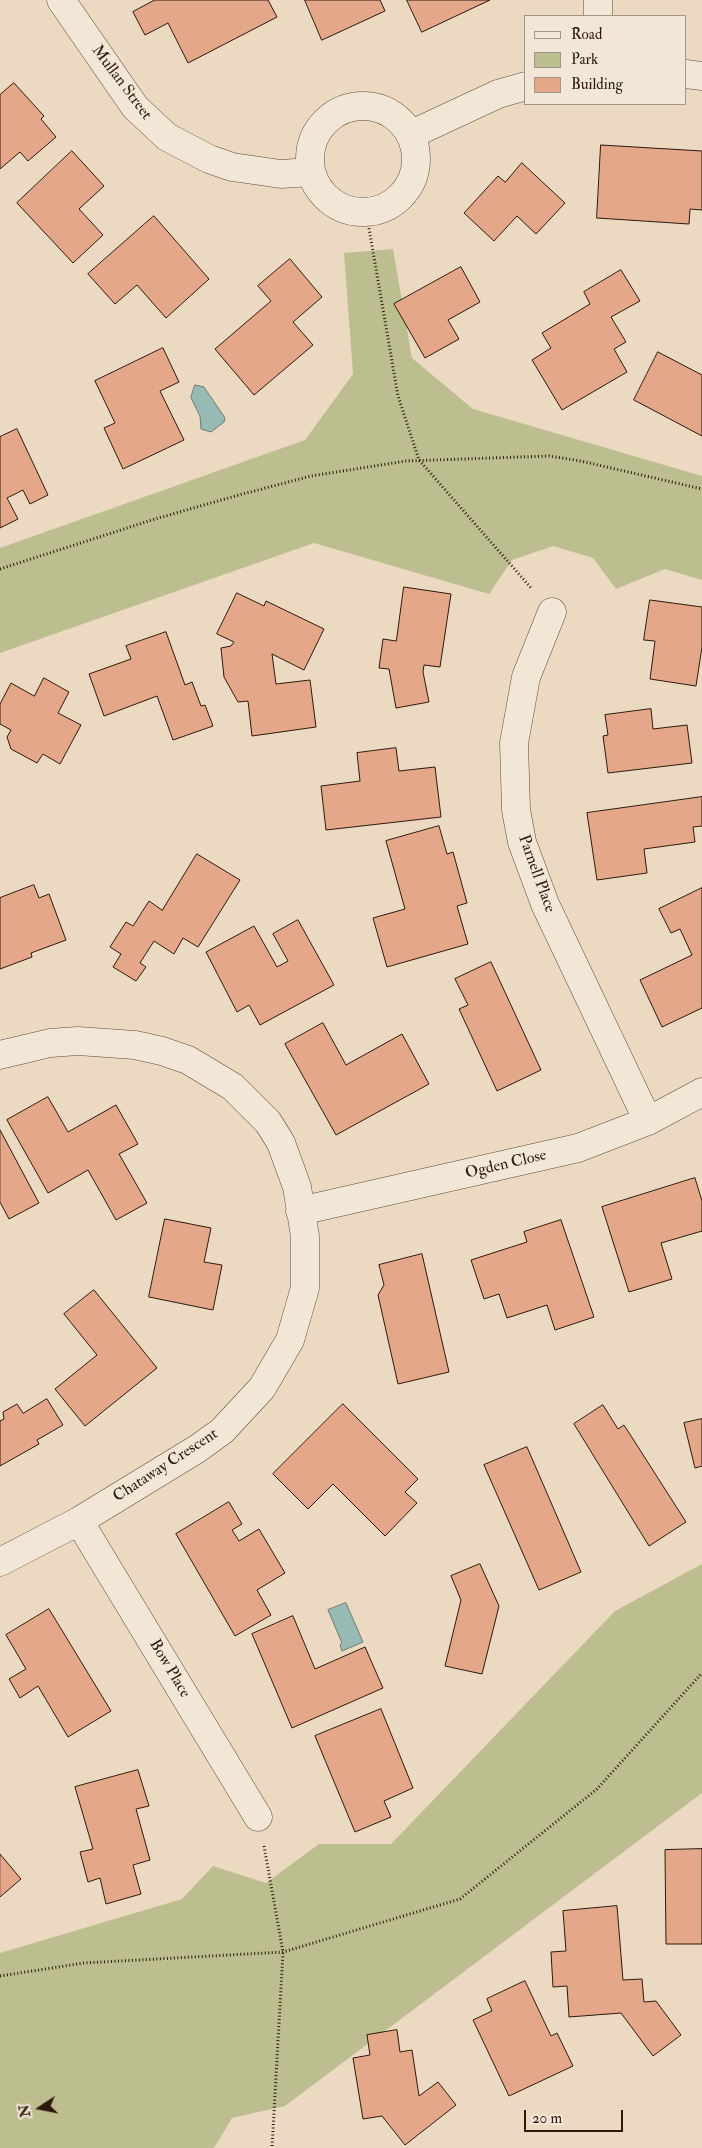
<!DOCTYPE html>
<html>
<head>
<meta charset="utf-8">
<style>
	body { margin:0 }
	#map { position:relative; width:702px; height:2148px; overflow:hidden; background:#ebdac1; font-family:"IM FELL Double Pica",serif }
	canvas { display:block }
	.legend { position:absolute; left:524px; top:15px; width:162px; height:90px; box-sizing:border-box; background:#f2e7d7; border:1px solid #a39585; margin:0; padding:6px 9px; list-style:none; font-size:15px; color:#2d190a }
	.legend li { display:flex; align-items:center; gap:10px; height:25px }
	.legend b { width:25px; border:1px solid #a39585 }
	.north { position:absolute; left:15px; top:2083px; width:50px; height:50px; -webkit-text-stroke:4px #f2e7d7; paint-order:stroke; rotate:259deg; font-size:14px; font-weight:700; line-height:20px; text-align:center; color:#2d190a }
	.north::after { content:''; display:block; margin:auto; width:18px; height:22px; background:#2d190a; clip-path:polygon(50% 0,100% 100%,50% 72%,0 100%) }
	.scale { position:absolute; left:524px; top:2110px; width:99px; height:22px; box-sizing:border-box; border:2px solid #2d190a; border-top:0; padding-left:6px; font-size:15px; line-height:18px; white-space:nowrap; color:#2d190a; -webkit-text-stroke:4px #f2e7d7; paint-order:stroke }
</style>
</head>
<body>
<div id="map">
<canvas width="702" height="2148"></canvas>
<ul class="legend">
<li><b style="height:6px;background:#f2e7d7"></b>Road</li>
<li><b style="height:14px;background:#bdbe8f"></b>Park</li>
<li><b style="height:14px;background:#e5a78a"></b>Building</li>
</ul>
<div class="north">N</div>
<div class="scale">20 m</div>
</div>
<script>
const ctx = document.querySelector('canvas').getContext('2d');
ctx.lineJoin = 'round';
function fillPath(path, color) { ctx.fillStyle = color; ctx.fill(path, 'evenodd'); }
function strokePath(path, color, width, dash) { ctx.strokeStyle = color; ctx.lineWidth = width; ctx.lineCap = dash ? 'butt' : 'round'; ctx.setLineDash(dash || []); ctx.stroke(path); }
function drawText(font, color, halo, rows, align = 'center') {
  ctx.font = font + ' "IM FELL Double Pica",serif'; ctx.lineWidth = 4.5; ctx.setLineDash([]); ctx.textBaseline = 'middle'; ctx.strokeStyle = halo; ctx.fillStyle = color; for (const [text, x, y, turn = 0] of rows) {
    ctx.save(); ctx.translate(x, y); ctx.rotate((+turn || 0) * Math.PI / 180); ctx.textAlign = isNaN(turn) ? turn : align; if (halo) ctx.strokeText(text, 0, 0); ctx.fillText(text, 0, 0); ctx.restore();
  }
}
fillPath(new Path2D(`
	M393,249L412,358L473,409L702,476V580L665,569L616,589L593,558L553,546L512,560L489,594L314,543L0,653V548L305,440L353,374L344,253Z
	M702,1564V1793L285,2106L232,2118L214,2148H0V1953L182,1899L213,1866L266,1883L319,1844H391L615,1611Z`), '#bdbe8f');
const water = new Path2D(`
	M195,385L204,387L225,418L224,422L211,432L201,429L200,416L191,398Z
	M346,1603L363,1642L342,1651L340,1645L342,1643L328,1610Z`);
fillPath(water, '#98bab5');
strokePath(water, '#6d7a71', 1);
const building = new Path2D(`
	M155,0H268L277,17L188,63L168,23L145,35L133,12Z
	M305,0H380L385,11L322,40Z
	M407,0H490L422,32Z
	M14,83L44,116L41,119L56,137L28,161L20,152L0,169V95Z
	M601,145L702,151V210L690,209L689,224L597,218Z
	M72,151L104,186L79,209L103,235L73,263L17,203Z
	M522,163L565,203L536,234L517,216L494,241L464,213L498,176L505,182Z
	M154,216L209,279L166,318L137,285L115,304L88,274Z
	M290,259L322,297L293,322L313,345L254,395L215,349L271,301L258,286Z
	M461,267L480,302L448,320L459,339L425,358L394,304Z
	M621,270L640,301L611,317L626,342L614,349L627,372L562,410L532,360L551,348L542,333L590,304L584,292Z
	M163,348L179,382L160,391L184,440L123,469L104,428L115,423L95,381Z
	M658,352L702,375V436L634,400Z
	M17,429L48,495L30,504L23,490L7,498L18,519L0,528V437Z
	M404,587L451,594L440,667L424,665L423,672L429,702L396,708L389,669L379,668L383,639L396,641Z
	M237,593L264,606L266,601L324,629L304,670L272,654L276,684L310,680L316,727L252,736L248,701L238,702L224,677L221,648L231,646L234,642L217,634Z
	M650,600L702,607V647L696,686L650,679L655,641L644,640Z
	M166,632L185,685L192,682L201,706L205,705L213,726L173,740L157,696L104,716L89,674L131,659L126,646Z
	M44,678L69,692L58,713L81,725L60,764L43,754L37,763L11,749L7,737L11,730L0,724V704L11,683L34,696Z
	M651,709L653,729L687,725L692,763L608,773L603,736L608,735L605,715Z
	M396,748L399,771L435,767L441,817L326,830L321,786L360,781L357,753Z
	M702,797V826L693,827L695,842L644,849L647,873L597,880L587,813Z
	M439,826L447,854L453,852L467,903L457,906L468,944L387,967L373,918L405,909L386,841Z
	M197,854L240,880L198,947L183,938L174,954L154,941L140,963L146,967L136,981L113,967L121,954L110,947L126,922L133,926L149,901L162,910Z
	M34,885L39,898L49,894L66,940L31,953L32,957L0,969V898Z
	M702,888V1008L662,1027L640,980L692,955L680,929L671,933L659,909Z
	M298,920L334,985L260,1025L249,1005L237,1012L206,952L254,926L277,967L288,961L273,934Z
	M491,962L541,1070L497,1091L459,1009L468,1005L455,979Z
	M323,1023L346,1065L402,1034L429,1084L336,1135L285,1044Z
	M48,1097L68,1132L116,1105L138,1144L119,1154L147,1203L116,1220L88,1170L48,1193L7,1120Z
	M0,1130L39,1203L9,1219L0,1202Z
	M695,1178L702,1201V1231L661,1243L672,1279L629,1292L602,1207Z
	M165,1219L211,1228L204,1262L222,1265L213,1310L149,1297Z
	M561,1220L594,1317L555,1330L547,1305L507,1318L499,1294L484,1299L471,1260L527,1242L524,1232Z
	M422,1254L449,1372L398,1384L378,1295L384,1285L379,1265Z
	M94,1290L157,1368L85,1426L55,1389L97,1355L64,1314Z
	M47,1399L63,1425L37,1440L39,1444L0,1466V1421L4,1419L3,1412L17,1404L23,1413Z
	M343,1404L418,1479L405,1492L417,1503L385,1536L333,1484L308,1509L273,1474Z
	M603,1405L618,1429L624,1425L686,1522L649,1546L574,1424Z
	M702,1419V1466L695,1468L684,1423Z
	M527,1447L581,1572L539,1590L484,1465Z
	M229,1502L242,1524L232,1530L239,1541L259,1529L285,1573L257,1590L271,1615L235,1636L176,1534Z
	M480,1564L499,1606L482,1674L445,1666L461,1600L451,1576Z
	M49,1609L111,1711L68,1737L38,1686L20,1698L9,1679L26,1669L6,1635Z
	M293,1616L315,1669L365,1647L383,1688L292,1728L252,1634Z
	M381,1709L413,1788L384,1801L391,1817L355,1832L315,1736Z
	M138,1770L149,1806L136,1809L150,1860L133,1865L141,1894L106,1904L100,1878L88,1882L80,1852L93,1849L75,1787Z
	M702,1849V1944H666L665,1850Z
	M0,1854L21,1879L0,1897Z
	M617,1906L623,1980L642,1979L644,2002L656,2001L681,2035L653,2056L621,2013L569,2017L567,1986L553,1987L551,1952L566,1951L563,1911Z
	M525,1981L551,2036L557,2033L573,2066L509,2096L473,2020L492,2011L487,1999Z
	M397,2030L400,2052L412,2050L419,2096L438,2082L456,2105L405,2145L382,2116L363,2119L353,2058L370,2055L367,2035Z`);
fillPath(building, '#e5a78a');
strokePath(building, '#2d190a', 1);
const street = new Path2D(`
	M61,0L135,107L167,137L209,159L232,167L281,174L311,172
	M598,16V0
	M686,74L702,76
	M310 159a53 53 0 1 1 106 0a53 53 0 1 1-106 0Z
	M410,135L498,94L526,86
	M552,612L526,677L514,743L516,810L522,842L545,904L648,1121
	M0,1055L50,1043L78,1041L135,1045L162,1051L188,1060L233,1087L268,1122L281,1143L297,1187L305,1236V1288L290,1340L262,1388L222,1431L197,1449L79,1521L0,1562
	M300,1211L578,1148L648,1121L702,1092
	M79,1521L258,1817`);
strokePath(street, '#5c4938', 29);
strokePath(new Path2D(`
	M366,211L398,396L419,460L532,589
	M0,569L155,519L239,495L311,476L406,461L549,456L581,461L702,489
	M264,1846L283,1952L272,2148
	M0,1976L84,1963L283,1952L460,1899L597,1789L702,1673`), '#2d190a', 3, [1, 2.5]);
strokePath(street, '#f2e7d7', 28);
drawText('16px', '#2d190a', '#f2e7d7', [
	["Mullan Street",121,83,53],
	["Parnell Place",536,874,70],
	["Ogden Close",506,1165,-13],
	["Chataway Crescent",166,1466,-33],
	["Bow Place",169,1669,59]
]);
</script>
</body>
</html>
